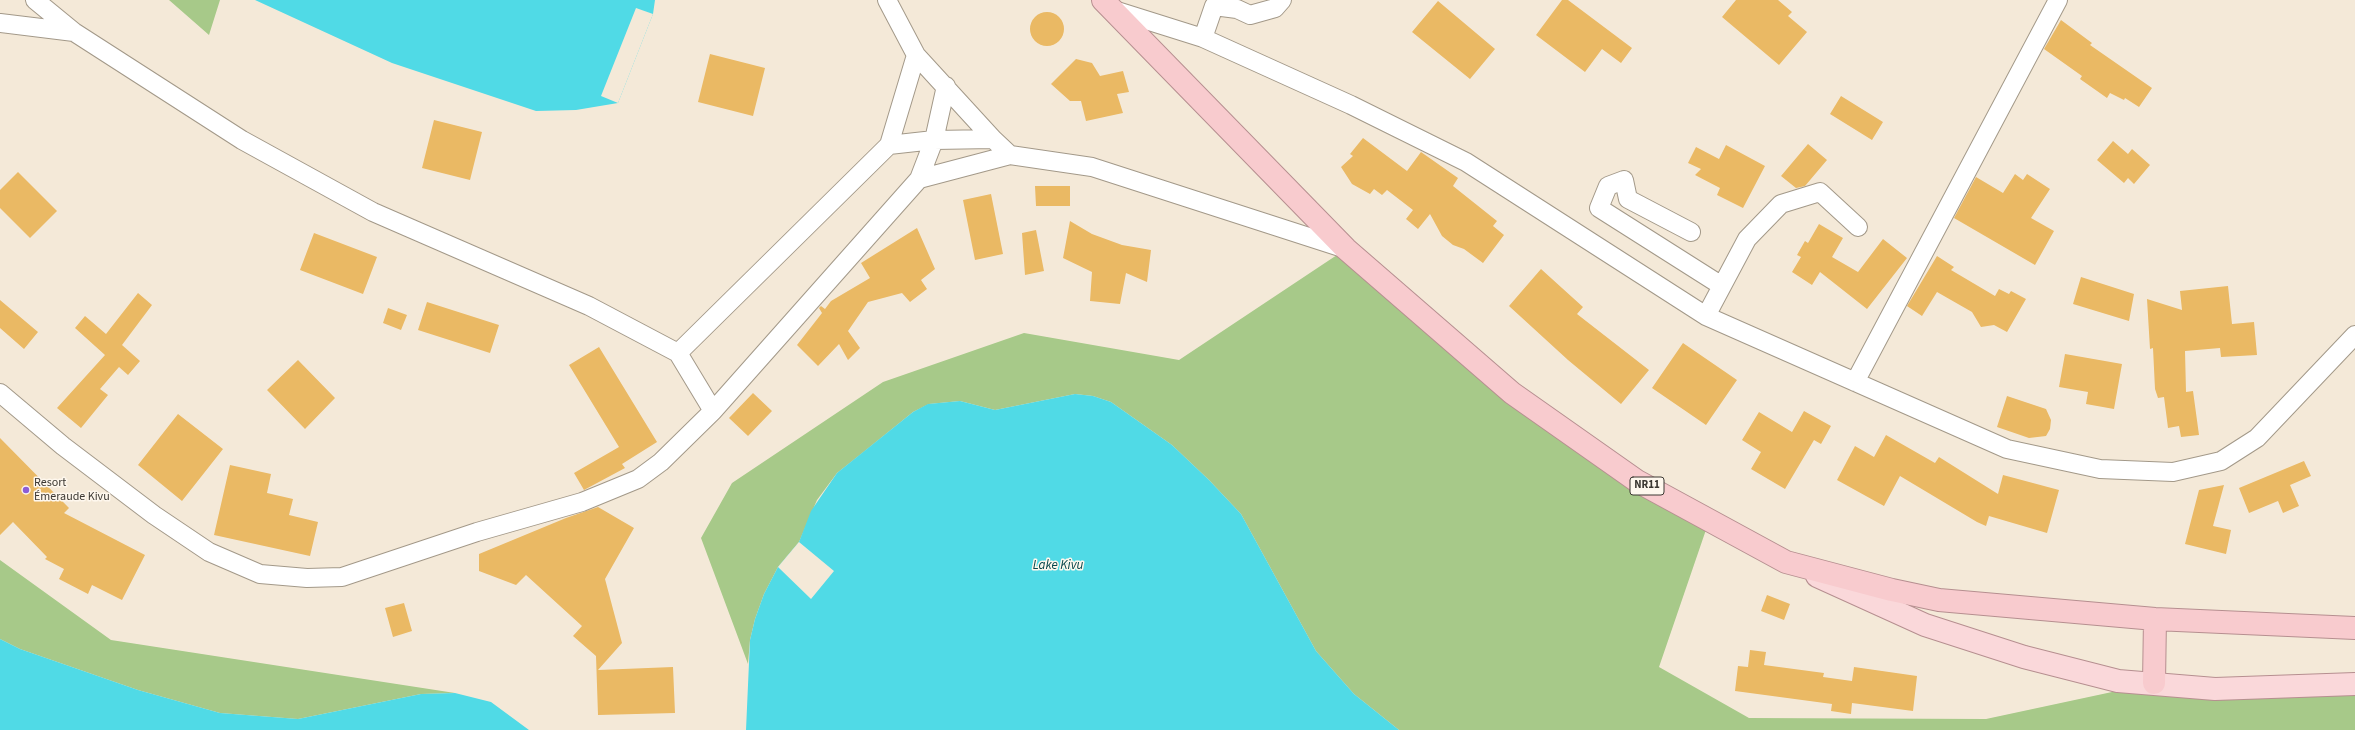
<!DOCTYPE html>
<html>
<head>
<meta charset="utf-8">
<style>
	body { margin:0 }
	canvas { display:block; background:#f4e9d8 }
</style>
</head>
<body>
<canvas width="2355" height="730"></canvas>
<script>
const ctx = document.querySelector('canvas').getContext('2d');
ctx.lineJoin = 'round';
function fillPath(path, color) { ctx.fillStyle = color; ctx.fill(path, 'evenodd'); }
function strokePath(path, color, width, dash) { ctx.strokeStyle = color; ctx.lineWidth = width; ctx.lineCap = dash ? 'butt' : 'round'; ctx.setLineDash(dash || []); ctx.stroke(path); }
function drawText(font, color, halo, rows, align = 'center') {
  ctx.font = font + ' "Source Sans 3",sans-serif'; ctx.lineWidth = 3; ctx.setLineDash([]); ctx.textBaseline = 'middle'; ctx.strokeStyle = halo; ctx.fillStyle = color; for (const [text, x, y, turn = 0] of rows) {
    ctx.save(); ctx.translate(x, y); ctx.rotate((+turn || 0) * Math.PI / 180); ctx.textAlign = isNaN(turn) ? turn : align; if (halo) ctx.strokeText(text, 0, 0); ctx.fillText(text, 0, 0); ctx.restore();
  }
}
fillPath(new Path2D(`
	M169,0H220L209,35Z
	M1346,249L1512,393L1709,521L1659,667L1749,718L1986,719L2154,683L2355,684V730H1399L1354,694L1316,651L1241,514L1209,480L1172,445L1111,402L1093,396L1075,394L995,410L960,401L929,404L913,412L861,454L837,473L817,500L799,542L778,567L764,594L755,619L750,640L748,664L701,538L732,483L883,382L1024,333L1179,360Z
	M0,560L111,640L455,693L421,694L298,719L220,713L138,690L20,649L0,639Z`), '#a7c989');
fillPath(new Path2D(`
	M255,0H655L653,14L618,103L576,110L536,111L392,63Z
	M1075,394L1093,396L1111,402L1172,445L1209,480L1241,514L1316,651L1354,694L1399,730H746L750,640L755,619L764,594L778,567L799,542L811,511L837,473L913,412L928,404L960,401L995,410Z
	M0,639L20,649L138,690L220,713L298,719L421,694L455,693L491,702L529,730H0Z`), '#50dae6');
fillPath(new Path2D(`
	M636,8L653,14L618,103L601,96Z
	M799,542L834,571L811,599L778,567Z`), '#f4e9d8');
fillPath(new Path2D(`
	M1562,0H1568L1632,48L1621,63L1602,49L1585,72L1536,35Z
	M1736,0H1778L1792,12L1788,16L1807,32L1779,65L1722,17Z
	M1438,1L1495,49L1470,79L1412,32Z
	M1030 29a17 17 0 1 1 34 0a17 17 0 1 1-34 0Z
	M2061,20L2092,43L2090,45L2152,88L2139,107L2125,98L2124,100L2110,93L2107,98L2080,79L2082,76L2044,49Z
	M710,54L765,68L753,116L698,102Z
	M1076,59L1092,63L1100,76L1123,71L1129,92L1117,94L1123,113L1086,121L1081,101H1070L1051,84Z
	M1841,96L1883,122L1872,140L1830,114Z
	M434,120L482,132L470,180L422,168Z
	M1363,138L1407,171L1421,152L1458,178L1453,186L1497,221L1493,226L1504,235L1483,263L1464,249L1453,245L1442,236L1430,214L1418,229L1406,219L1413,210L1387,190L1382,195L1374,189L1370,194L1352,184L1341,167L1353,156L1350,154Z
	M2113,141L2128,154L2132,149L2150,165L2134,184L2128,178L2124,183L2097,160Z
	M1808,144L1827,160L1805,186L1796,188L1781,176Z
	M1726,145L1765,166L1743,208L1717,195L1720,188L1695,175L1701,169L1688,163L1696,147L1719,159Z
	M18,172L57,211L30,238L0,208V190Z
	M2015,174L2023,180L2027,174L2050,189L2031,218L2054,231L2035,265L1954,218L1976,177L2003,193Z
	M1035,186H1070V206H1036Z
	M991,194L1003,254L975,260L963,200Z
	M1070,221L1092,234L1122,245L1151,250L1147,282L1126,273L1120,304L1090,301L1092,272L1063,258Z
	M1819,224L1843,238L1832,257L1858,272L1883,239L1907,258L1867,309L1820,272L1812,285L1792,272L1801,257L1797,255L1805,241L1808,243Z
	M917,228L935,269L921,280L927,289L910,302L902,293L868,302L848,331L860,348L848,360L839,344L818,366L797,345L822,313L819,308L821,306L825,309L831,301L870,278L861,263Z
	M1036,230L1044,271L1025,275L1022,233Z
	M314,233L377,257L363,294L300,270Z
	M1937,256L1954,267L1951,270L1995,296L1999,289L2009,294L2011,291L2026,299L2007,332L1994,325L1981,327L1972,312L1937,292L1922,316L1907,306Z
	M1541,269L1583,307L1577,314L1649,370L1621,404L1568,360L1509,306Z
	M2081,277L2134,294L2129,321L2073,304Z
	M2228,286L2232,324L2254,322L2257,355L2221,357L2220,348L2185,351L2186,392L2193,391L2199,435L2181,437L2179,426L2168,428L2164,397L2158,398L2155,389L2153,348L2150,349L2147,299L2182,310L2180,291Z
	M138,293L152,305L122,345L140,361L128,375L119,367L100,389L108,395L81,428L57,408L105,355L75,328L85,316L106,334Z
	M0,300L38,332L24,349L0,328Z
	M427,302L499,325L490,353L418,330Z
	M388,308L407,315L401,330L383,323Z
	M1683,343L1737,380L1706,425L1652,388Z
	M599,347L657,442L622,464L625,468L584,490L574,473L619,447L569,365Z
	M2065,354L2122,364L2114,409L2086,404L2088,392L2059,387Z
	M298,360L335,398L305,429L267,390Z
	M753,393L772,411L748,436L729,418Z
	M2007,396L2046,409L2051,420L2050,429L2046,436L2029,438L1997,427Z
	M1804,411L1831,426L1821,444L1814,440L1785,489L1751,469L1761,452L1742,440L1759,412L1792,432Z
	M178,414L223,449L182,501L138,465Z
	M1886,435L1935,463L1939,457L1998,494L2003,475L2059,490L2047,533L1989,516L1986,526L1977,522L1900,476L1884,506L1837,480L1855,446L1874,457Z
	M0,438L69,508L64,513L145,555L122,600L92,585L88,594L59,579L64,569L45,559L47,557L13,522L0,535Z
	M2304,461L2311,476L2290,485L2299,506L2283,513L2278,501L2249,513L2239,488Z
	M230,465L271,474L267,493L293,499L289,515L318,522L310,556L214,535Z
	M2224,485L2213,526L2231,530L2226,554L2185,544L2199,490Z
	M598,507L634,528L605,579L622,643L598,670L673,667L675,713L598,715L596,656L573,636L582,626L526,575L516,585L479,571V554L566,518Z
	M1767,595L1790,604L1784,620L1761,611Z
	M404,603L412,631L393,637L385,608Z
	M1750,650L1766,652L1764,665L1824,673L1823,677L1852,681L1854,667L1917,676L1913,711L1852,703L1851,714L1831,711L1832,704L1735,691L1738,666L1748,667Z`), '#eab964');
const minor = new Path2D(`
	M35,0L74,32L242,140L373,212L589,306L678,353L713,411
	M887,0L916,55L993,139L1010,155
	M1114,10L1203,38L1351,105L1466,162L1706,316L2007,449L2100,469L2173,472L2221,461L2257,438L2355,335
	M0,23L74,32
	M1203,38L1214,6L1237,9L1250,15L1275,8L1282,0
	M889,145L934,140L993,139
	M919,179L1010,155L1092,167L1346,249
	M1691,232L1628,199L1624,180L1608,186L1599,208L1722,286
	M1706,316L1747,239L1781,204L1820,192L1858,227
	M678,353L889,145L916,55
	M1855,382L2058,0
	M0,393L63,446L154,515L209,552L260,574L307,578L342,577L477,532L582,502L638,479L661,462L713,411L919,179L934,140L946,86`);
const primary = new Path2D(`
	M1817,576L1925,625L2024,657L2118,681L2215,689L2355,684`);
const trunk = new Path2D(`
	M1103,0L1346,249L1512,393L1637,481L1786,562L1892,590L1939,600L2155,619L2355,628
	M2154,683L2155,619`);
strokePath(minor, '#a39989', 20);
strokePath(primary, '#b68f90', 24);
strokePath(trunk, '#b68f90', 24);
strokePath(minor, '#fff', 18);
strokePath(primary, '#fad8da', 22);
strokePath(trunk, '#f8cbce', 22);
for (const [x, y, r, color] of [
	[26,490,4,"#8c5dd6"]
]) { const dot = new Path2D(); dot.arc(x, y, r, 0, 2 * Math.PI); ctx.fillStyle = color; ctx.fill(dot); strokePath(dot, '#fef7ed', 1.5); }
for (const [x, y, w] of [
	[1647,486,34]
]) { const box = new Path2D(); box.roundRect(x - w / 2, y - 9, w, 18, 3); ctx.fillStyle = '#fef7ed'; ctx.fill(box); strokePath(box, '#3c3832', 1); }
drawText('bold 11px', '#3c3832', null, [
	["NR11",1647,486]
]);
drawText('12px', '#3c3832', '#fef7ed', [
	["Resort",34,483],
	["Émeraude Kivu",34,497]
], 'left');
drawText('italic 13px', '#07474c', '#fef7ed', [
	["Lake Kivu",1058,566]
]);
</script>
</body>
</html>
